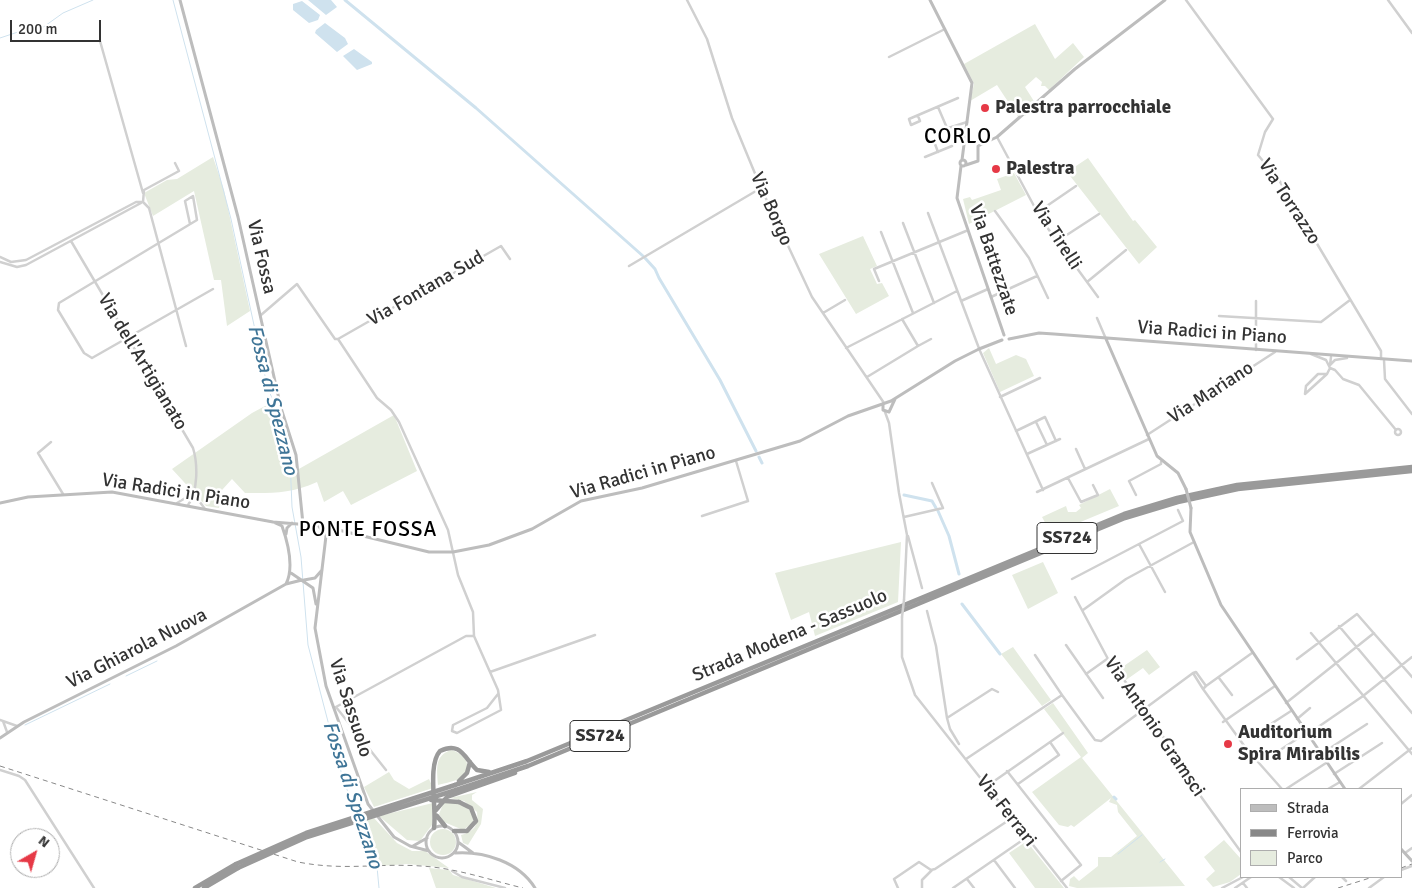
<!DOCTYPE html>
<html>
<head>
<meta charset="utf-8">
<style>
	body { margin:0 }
	#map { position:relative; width:1412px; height:888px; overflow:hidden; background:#fff; font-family:Signika,sans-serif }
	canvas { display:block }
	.legend { position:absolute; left:1240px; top:788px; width:162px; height:90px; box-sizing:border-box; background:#fff; border:1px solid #adadad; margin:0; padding:6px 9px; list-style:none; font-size:15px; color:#333 }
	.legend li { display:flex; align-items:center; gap:10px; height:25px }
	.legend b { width:25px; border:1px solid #adadad }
	.north { position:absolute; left:10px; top:828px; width:50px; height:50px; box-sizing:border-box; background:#fff; border:1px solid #adadad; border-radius:50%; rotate:38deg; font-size:14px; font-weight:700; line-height:20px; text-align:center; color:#333 }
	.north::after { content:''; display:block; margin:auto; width:18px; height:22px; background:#e63946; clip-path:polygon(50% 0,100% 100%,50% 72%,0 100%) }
	.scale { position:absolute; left:10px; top:20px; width:91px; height:22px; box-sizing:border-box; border:2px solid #333; border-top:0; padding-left:6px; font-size:15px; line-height:18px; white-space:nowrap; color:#333; -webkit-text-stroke:4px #fff; paint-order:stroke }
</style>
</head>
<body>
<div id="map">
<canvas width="1412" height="888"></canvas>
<ul class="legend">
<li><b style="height:6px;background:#bdbdbd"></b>Strada</li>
<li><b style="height:6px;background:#888"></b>Ferrovia</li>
<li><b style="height:14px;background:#e6ecdf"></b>Parco</li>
</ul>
<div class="north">N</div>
<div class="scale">200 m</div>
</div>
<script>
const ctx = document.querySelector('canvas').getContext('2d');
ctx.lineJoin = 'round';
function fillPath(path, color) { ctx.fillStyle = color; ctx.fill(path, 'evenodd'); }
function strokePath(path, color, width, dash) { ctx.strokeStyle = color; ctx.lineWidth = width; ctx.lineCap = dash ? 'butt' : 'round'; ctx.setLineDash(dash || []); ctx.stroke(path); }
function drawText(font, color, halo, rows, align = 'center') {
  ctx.font = font + ' Signika,sans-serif'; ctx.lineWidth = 5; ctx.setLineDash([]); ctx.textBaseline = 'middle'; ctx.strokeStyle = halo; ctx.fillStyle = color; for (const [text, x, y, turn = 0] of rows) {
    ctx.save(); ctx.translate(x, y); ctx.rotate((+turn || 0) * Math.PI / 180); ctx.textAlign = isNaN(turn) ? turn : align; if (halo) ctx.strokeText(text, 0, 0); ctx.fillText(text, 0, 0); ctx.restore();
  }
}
fillPath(new Path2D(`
	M1035,24L1055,59L1073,43L1084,57L1049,90L1045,86H1041L1042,82L1036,77L1025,87L1037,106L1025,116L1024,115L1018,117L997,85L970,101L974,84L964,64Z
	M213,157L224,190L250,311L227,326L221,280H214L194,191L153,216L144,193L167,180L177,179Z
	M1088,158L1133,221L1135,220L1157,247L1139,264L1067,172Z
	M1014,173L1026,195L969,224L963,199L970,197L972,200L1001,190L997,179Z
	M863,236L877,266L870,269L877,284L882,283L889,296L856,314L819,254Z
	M989,348L996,364L1016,355L1026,359L1034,376L1000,392L983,353Z
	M274,405L285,440L290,474L394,415L417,471L351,505L343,491L324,502L317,482C290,494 274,493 245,493L232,479L222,490L219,508L206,506L172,469L252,413L265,406Z
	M1110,489L1119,506L1054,533L1048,528L1042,517L1066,506L1068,512H1076L1081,508L1079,505Z
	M901,542L898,602L815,636L809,612L791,620L775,573Z
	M1043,562L1058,593L1028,609L1012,575Z
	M1013,647L1051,700L1042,706L1001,654Z
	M1147,650L1160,667L1149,675L1143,668L1126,680L1118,670Z
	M1053,703L1088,753L1082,758L1185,886L1077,888L1069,886L1070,879L1074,876L1079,881L1098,866V857H1111L1137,836L1118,812L1117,805L1109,802L1111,798L1074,827L1071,825L1068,827L1059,825L1032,792L1081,757L1044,709Z
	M451,750C464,753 474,766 462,777C457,781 445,783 438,785C437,769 434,756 451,750Z
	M389,772L394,780L409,789L429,779L433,788L374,807L364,787Z
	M477,792L472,795V800L483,809L481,824L468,845L463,843L461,835C473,832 479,826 477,812L464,801L450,798Z
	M444,802C457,802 475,806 473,823L463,830L444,822L439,814Z
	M433,803L432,825L420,841L407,840L379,816Z
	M374,818L397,843L412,851H425L449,868L407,864L380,866L362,822Z
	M430 842a13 13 0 1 1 26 0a13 13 0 1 1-26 0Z
	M1224,840L1241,859V874L1230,882L1213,887L1206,879L1215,871L1204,857Z
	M1024,843H1028L1064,888H1035L1009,853Z
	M429,868L449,870L453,875L496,888H436Z`), '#e6ecdf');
fillPath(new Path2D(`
	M308,0H331L337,7L326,15Z
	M302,1L320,15L318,20L309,23L293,10V4Z
	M325,23L345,38L348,44L337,52L315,33L316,30Z
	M354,49L372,62V64L357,70L343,56Z`), '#cfe2ee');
strokePath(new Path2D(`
	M173,0L231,219L267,385L277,412L290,459L292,507L301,557L308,645L344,783L358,814
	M0,38L21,31L42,28L63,13L93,0
	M126,676L157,661
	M25,725L110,684
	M361,822L376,856L379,888
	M1118,854L1142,835
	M1160,862L1165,859`), '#cfe2ee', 1);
strokePath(new Path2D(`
	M345,0L476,108L643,256
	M645,258L655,269L659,278L720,380L756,451
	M759,457L762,463
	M904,495L932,501L936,508
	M938,511L949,536L959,574
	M962,604L1000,654
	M1114,797L1116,799`), '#cfe2ee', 3);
strokePath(new Path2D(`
	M687,0L707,39L732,118L761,188L812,297L884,403
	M1186,0L1273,119L1265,132L1258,155L1279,180L1381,351V359
	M1388,0L1412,33
	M100,41L143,193
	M889,57L945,29
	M938,107L947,128
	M918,116L920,121L911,125L909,119L958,98
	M933,133L967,122
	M997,137L1041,219L1098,297
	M935,144L938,152
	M925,157L952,146
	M143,202L144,190L179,171L175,163
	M995,211L1029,258L1048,298
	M1038,212L1076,186
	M928,213L980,351L1043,490
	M903,223L934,303
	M190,224L185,201L193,196L197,220L59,303L58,310L84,353L92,358L213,289
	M881,232L913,313
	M71,241L193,448C198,464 198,492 188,505
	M1056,242L1099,214
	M0,257L11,262L26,260L136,202H143L149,208L186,346
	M0,262L17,267L26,265L141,203
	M629,266L761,188
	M879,281L874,269L966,231
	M1087,282L1126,250
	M991,297L1037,276
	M961,301L988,289
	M1256,301V350
	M823,313L845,300
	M261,315L297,284L335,339H338L501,246L510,259
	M1219,316L1321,322L1350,300
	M1097,318L1106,339
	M338,339L377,398L391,410L399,422L448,530L458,575L473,612L474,636L490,672L595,635
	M918,346L931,339
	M846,348L957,291
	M1311,354L1326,360L1330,368L1327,374L1305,394L1306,386L1318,374H1327
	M1331,357L1330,365L1335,360L1347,358
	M1384,360L1385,379L1412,414
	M1330,368L1335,370L1343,379L1359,385L1396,430
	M867,377L918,346L902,319
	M1000,397L1040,378
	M885,412L889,423L899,493L907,535L904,600
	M1036,422L1047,445
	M1395 432a3 3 0 1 1 6 0a3 3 0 1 1-6 0Z
	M1016,431L1045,417L1056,441
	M1147,435L1275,352
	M51,442L38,453L63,494
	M1076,449L1085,469
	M1027,454L1060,439
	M1068,478L1081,502L1098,495L1093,485
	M1037,492L1149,439
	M194,494L205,509
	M1136,495L1129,481L1161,464V462
	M177,503L187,497L192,489
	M702,516L748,501L736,461
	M904,517L943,508L932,483
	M908,536L922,588
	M1139,544L1165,592
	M1072,579L1183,521L1178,510
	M1075,597L1108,659L1147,710L1189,780L1241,852
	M1083,610L1126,579L1194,542
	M927,611L936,646L947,718L950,729L959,744
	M902,617V657L915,695L1067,888
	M1339,626L1412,713
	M1311,633L1412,754
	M1066,645L1103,698
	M1035,655L1062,695
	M1297,659L1357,614L1412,677
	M490,672L498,690L501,710L457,733L452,731L453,725L487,708L498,694
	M1193,673L1196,672L1206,686
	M1193,673L1203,689
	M1086,674L1107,659
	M1219,678L1232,695
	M1206,686L1203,689L1248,751
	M1206,686L1252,653
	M1286,703L1374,633
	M336,707L386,770
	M334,708L466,636H474
	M947,718L992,689L998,692
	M1297,719L1310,708
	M0,720L17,726
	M3,721L7,732
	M1223,722L1275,686
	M1257,733L1291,711
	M1308,734L1363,696L1412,657
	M1243 755a4 4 0 1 1 8 0a4 4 0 1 1-8 0Z
	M1251,754L1282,789
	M1321,754L1367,724
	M1271,756L1306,733
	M966,759L1062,695L1095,740L1101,741L1193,673
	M0,770L19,776L25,780L94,888
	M1007,771L1081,865L1061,881
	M1334,774L1382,743
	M980,777L990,784L994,794
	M990,784L1063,733
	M1018,784L1059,755L1050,742
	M1286,789L1326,763
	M1328,789L1340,782
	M1359,789L1412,748
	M1401,804L1412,795
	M1405,853L1412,848
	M994,860L1015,888
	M1401,870L1412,866
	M452,871L462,877L505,888
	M1279,877L1294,888
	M1289,877L1302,888
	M1342,877L1346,881
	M967,879L974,888
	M1243,883L1247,888
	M898,888L894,879L919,862L931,870L935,869L1012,818
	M922,888V880L932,870
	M953,888L1027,837
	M1222,888L1243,877
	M1235,888L1251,877
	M1303,888L1315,877
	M1369,888L1384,877`), '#d0d0d0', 2.5);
strokePath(new Path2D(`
	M180,0L238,217L281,408L296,455L303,524
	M930,0L972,83L962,160
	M960 163a3 3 0 1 1 6 0a3 3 0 1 1-6 0Z
	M966,165L978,161V146L997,137L1075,69L1165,0
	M961,166L957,198L1004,335
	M1009,339L1039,333L1054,334L1412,361
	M1106,339L1157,456L1178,473L1186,489
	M883,404V410L889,412L895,399
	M0,503L28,497L112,492L273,522L282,526C288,543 294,568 286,584
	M1191,508L1190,532L1221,605L1345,789
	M273,522L322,526L429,552H453L489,545L532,529L581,501L642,488L800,441L848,416L891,401L955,361L979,349L1002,340
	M318,525L326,536
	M286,534L287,528L292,523
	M326,536L315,628L326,686L368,804L394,837L410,846L429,851
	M326,536L330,531L335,530
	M291,573L313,588L316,604
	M304,580L315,578L322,570
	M0,738L24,722L176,646L286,584L302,580
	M426 842a16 16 0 1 1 32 0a16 16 0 1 1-32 0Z
	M458,842L473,853
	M413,846L427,838
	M1401,849L1412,861
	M455,853C484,851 519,862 535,888`), '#bdbdbd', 3);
strokePath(new Path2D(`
	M459,781L467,773L470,762
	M455,785L527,761L1124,514L1177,498L1237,485L1412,467
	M456,790L528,766L1125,518L1178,502L1238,489L1412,471
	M436,810L447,797L515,773
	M437,816L445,826
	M434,828C437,808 427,765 440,751C461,741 464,758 477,770L489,772
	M454,831H467L476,821L471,808L459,802
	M195,888L236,864
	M204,888L238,868`), '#9a9a9a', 4.5);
strokePath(new Path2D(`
	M0,766L298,862C344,871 377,863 421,866C456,868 490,880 523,888
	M1401,868L1412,864
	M1338,888L1373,877`), '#888', 1, [5, 4]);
strokePath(new Path2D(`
	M902,617L904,600`), '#d0d0d0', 2.5);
strokePath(new Path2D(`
	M1186,489L1191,508`), '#bdbdbd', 3);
strokePath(new Path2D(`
	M431,800L459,802
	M236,864L306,833L455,785
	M238,868L307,837L456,790`), '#9a9a9a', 4.5);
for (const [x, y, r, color] of [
	[985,108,5,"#e63946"],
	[996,169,5,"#e63946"],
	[1228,744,5,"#e63946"]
]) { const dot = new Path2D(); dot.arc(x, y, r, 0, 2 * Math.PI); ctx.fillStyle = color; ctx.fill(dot); strokePath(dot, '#fff', 2); }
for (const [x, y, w] of [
	[1067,538,60],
	[600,736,60]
]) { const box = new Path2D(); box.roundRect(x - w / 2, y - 15.5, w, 31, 4); ctx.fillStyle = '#fff'; ctx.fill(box); strokePath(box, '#333', 1); }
drawText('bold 18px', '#333', null, [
	["SS724",1067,538],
	["SS724",600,736]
]);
drawText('bold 19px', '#333', '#fff', [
	["Palestra parrocchiale",995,108],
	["Palestra",1006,169],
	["Auditorium",1238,733],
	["Spira Mirabilis",1238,755]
], 'left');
drawText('19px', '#333', '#fff', [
	["Via Torrazzo",1289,202,57],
	["Via Borgo",771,209,66],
	["Via Tirelli",1056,236,57],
	["Via Fossa",261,257,77],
	["Via Battezzate",993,260,71],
	["Via Fontana Sud",426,289,-30],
	["Via Radici in Piano",1212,333,4],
	["Via dell'Artigianato",142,362,59],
	["Via Mariano",1211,393,-33],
	["Via Radici in Piano",643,473,-16],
	["Via Radici in Piano",176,492,9],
	["Strada Modena - Sassuolo",790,636,-23],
	["Via Ghiarola Nuova",137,649,-27],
	["Via Sassuolo",350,708,72],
	["Via Antonio Gramsci",1154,727,56],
	["Via Ferrari",1006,811,52]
]);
drawText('italic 20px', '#3f7597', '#fff', [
	["Fossa di Spezzano",272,400,76],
	["Fossa di Spezzano",352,795,72]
]);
ctx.letterSpacing = '1px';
drawText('21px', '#000', '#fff', [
	["CORLO",958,137],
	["PONTE FOSSA",368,530]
]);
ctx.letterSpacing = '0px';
</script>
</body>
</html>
